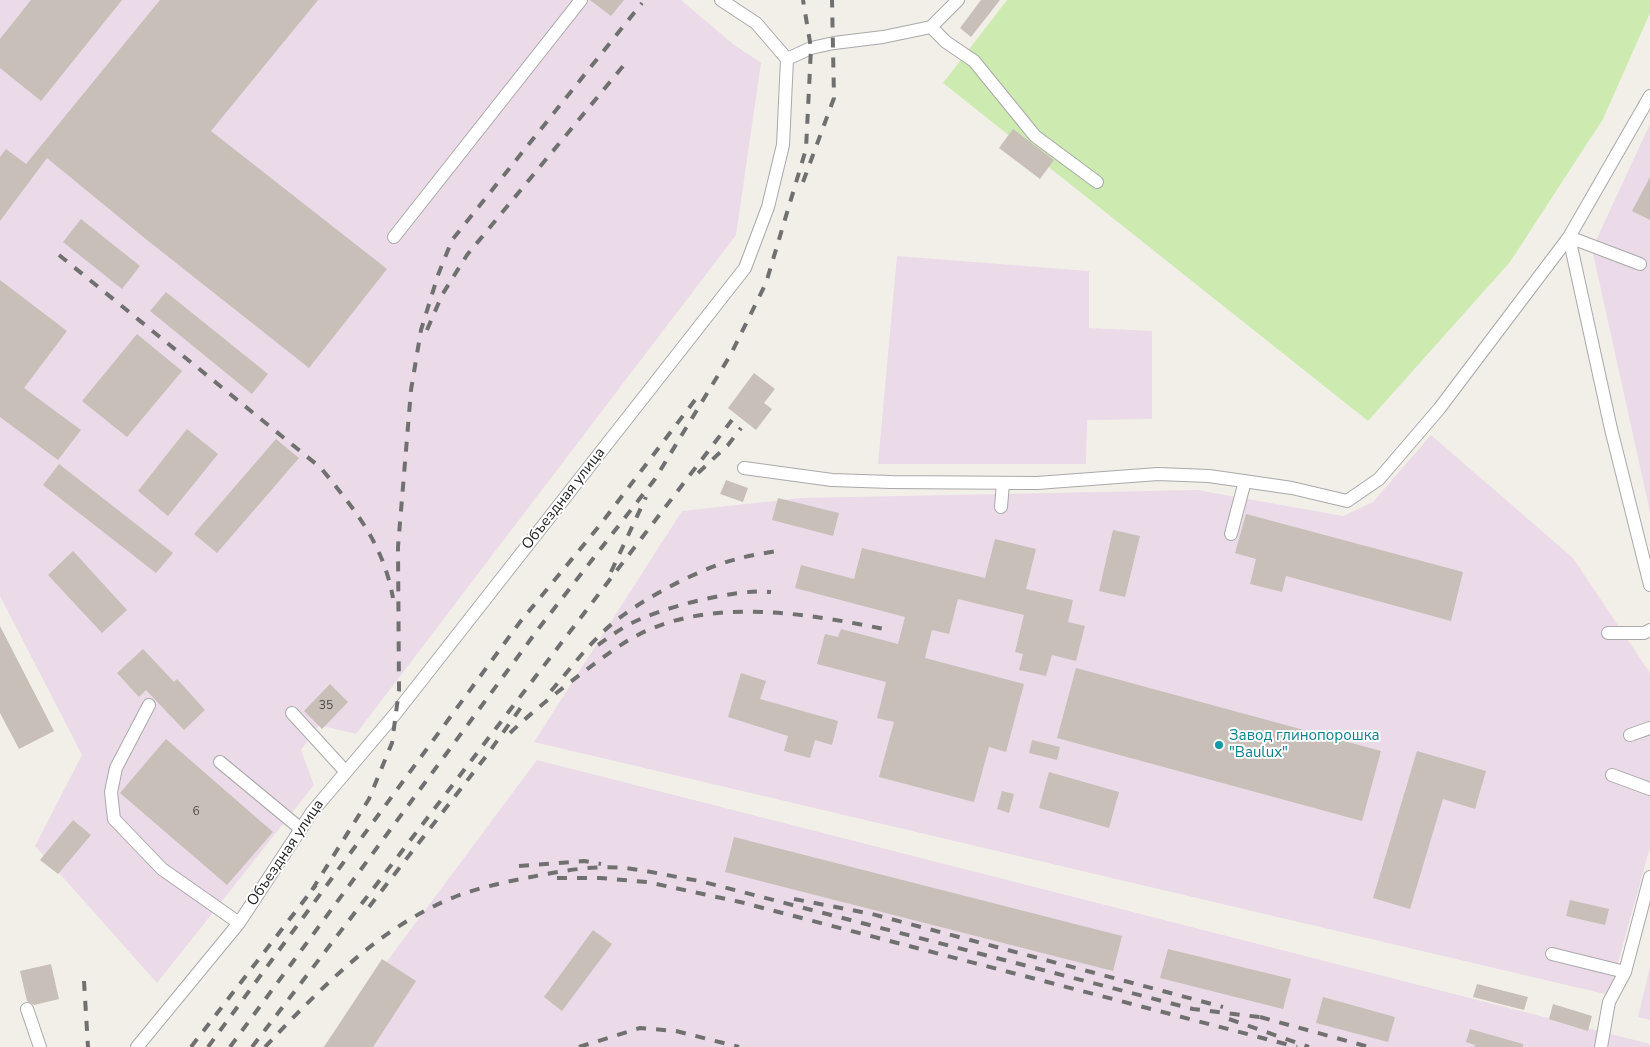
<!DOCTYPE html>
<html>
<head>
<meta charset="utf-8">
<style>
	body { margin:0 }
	canvas { display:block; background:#f2efe9 }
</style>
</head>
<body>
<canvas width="1650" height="1047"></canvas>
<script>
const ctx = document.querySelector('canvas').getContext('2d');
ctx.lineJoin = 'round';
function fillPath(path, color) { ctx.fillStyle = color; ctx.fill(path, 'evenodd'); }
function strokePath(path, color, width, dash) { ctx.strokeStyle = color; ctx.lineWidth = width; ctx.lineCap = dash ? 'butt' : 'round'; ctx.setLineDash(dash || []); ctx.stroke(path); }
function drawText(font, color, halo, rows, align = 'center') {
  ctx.font = font + ' "Nunito Sans",sans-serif'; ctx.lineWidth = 4; ctx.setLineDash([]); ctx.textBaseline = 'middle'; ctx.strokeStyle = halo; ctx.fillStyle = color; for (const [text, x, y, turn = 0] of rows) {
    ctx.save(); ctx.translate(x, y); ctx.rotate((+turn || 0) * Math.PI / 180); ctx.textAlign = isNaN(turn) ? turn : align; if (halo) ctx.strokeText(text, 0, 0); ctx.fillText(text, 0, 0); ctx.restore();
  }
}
fillPath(new Path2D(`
	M0,0H681L733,44L761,63L736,235L356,734L319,725L301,750L314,785L157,983L35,846L82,755L0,596Z
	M1650,124V512L1592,249Z
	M897,256L1089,271V328L1152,331V419L1087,420L1086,464H878Z
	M1431,435L1573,558L1650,673V847L1609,995L534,742L682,511L801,498L1197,490L1343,516L1373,502Z
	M537,760L1650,1044V1047H323Z
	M1650,967V1020L1638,1017Z`), '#ebdbe8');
fillPath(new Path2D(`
	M1007,0H1650V13L1603,119L1510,262L1368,421L943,83Z`), '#cdebb0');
fillPath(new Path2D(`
	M31,0H122L41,101L0,68V39Z
	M160,0H318L211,131L387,269L309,368L142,236L47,158L0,221V157L6,149L26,164Z
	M590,0H624L611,16Z
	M981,0H1000L971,37L960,28Z
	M1013,129L1054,160L1040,179L999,148Z
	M1650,177V220L1632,211Z
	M81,219L140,266L122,289L63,242Z
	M0,280L67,331L24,388L81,430L58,460L0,417Z
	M166,292L268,374L252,394L150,311Z
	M137,334L182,371L127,437L82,401Z
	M754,373L775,389L764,403L772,409L756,430L728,408Z
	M187,429L218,454L168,516L138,491Z
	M276,439L299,458L217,553L194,534Z
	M59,464L173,553L156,573L43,485Z
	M726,480L748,488L743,502L720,494Z
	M778,498L839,513L833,536L772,520Z
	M1246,514L1463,572L1451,621L1286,576L1282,592L1250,584L1256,559L1235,553Z
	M1113,530L1140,536L1125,597L1099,591Z
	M995,539L1036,549L1026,589L1073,600L1068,622L1085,626L1076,661L1052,655L1046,676L1019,670L1023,654L1015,652L1024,615L958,599L949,634L932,630L925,658L1024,684L1006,752L989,747L974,802L879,777L894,722L877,718L886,682L817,664L825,634L838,637L841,629L898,644L905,617L795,588L801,565L854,579L862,548L985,578Z
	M73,551L127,610L102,633L48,575Z
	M0,626L54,731L19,749L0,713Z
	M143,649L174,682L177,679L205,710L184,730L146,690L139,697L117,673Z
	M1076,668L1381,751L1362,821L1057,738Z
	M741,673L766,681L760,699L838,721L832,745L815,740L810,758L784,751L788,736L728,717Z
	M330,684L348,702L322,729L304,711Z
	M166,739L273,832L227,885L120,793Z
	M1032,740L1060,747L1057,760L1029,753Z
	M1417,751L1486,771L1475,809L1443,799L1410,909L1373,898Z
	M1049,772L1119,792L1109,828L1039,808Z
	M1002,791L1014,794L1009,813L997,809Z
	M73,820L91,835L58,874L40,860Z
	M734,837L1122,936L1113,971L725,872Z
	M1570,900L1609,909L1605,925L1566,916Z
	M593,930L612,944L562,1011L544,997Z
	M1168,949L1291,979L1283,1009L1160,978Z
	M382,959L416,981L373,1047H324Z
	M51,964L59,999L34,1005L27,1001L20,971Z
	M1477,984L1528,997L1524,1010L1473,997Z
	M1323,997L1395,1017L1388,1042L1316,1023Z
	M1553,1004L1592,1016L1588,1031L1549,1019Z
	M1470,1029L1523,1044V1047H1474L1475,1045L1466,1042Z`), '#c7bfb8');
const minor = new Path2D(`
	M721,0L756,23L787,59
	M931,27L946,42L974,61L1035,136L1097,182
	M394,237L581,0
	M1569,237L1611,429L1650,585
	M1569,237L1640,264
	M744,468L832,480L891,482L1037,483L1158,474L1209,476L1292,488L1347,501L1379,479L1439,409L1569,237L1650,96
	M1001,507L1003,483
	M1231,534L1245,481
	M1608,633H1644L1650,630
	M149,705L116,768L111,792L114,819L162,869L239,923
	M292,713L346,772
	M1630,735L1650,728
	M220,762L301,829
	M1612,775L1650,789
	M1552,954L1625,972
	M27,1009L40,1047
	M137,1047L239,923L312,812L396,713L745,268L768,207L783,145L787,59L811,48L834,43L883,37L931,27L958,0
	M1601,1047L1609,1002L1625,972L1650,877`);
strokePath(minor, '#a9a9a9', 14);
strokePath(minor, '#fff', 12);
strokePath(new Path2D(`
	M803,182L834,98L832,0
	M59,255L321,468C355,510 383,543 393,598
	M427,330L442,295L467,255L624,65
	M698,473L728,445L741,428
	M611,572L646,497
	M598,645C608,638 617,631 628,625C659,608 736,588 771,592
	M551,691C572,667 592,639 618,619C648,596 701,568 737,559C751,555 767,553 782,550
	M510,733C534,710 560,690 586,670C605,656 624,641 646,631C719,598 809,614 884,629
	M519,866L584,861L601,864
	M557,878H600L647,882L740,902L1297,1047
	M312,890L369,799L392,743L399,690L398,547L411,390L421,330L438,275L452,240L642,3
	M794,899L872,914L1223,1007
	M369,907L487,755L522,706
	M84,981L88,1047
	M1260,1017L1369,1047
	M1229,1019L1309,1047
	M191,1047L316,885
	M208,1047L520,622L600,525L695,400
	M230,1047L539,628L655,479L731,354L766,283L806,149L811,48L803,0
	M252,1047L732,420
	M265,1047C321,988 380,926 457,896C481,887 506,882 531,877C561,871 594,865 625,868C650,871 675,877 700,881L1193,1009L1267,1018
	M579,1047L640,1028L676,1031L739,1047`), '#707070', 4, [10, 10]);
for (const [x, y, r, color] of [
	[1219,745,5,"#0f9aa8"]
]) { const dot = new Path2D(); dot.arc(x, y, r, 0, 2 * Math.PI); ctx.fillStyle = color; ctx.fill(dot); strokePath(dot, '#fff', 2); }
drawText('12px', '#4b4948', null, [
	["35",326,706],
	["6",196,812]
]);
drawText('15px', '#222', '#fff', [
	["Объездная улица",564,499,-52],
	["Объездная улица",286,853,-56]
]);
drawText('15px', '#0d838f', '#fff', [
	["Завод глинопорошка",1229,736],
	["\"Baulux\"",1229,753]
], 'left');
</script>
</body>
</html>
